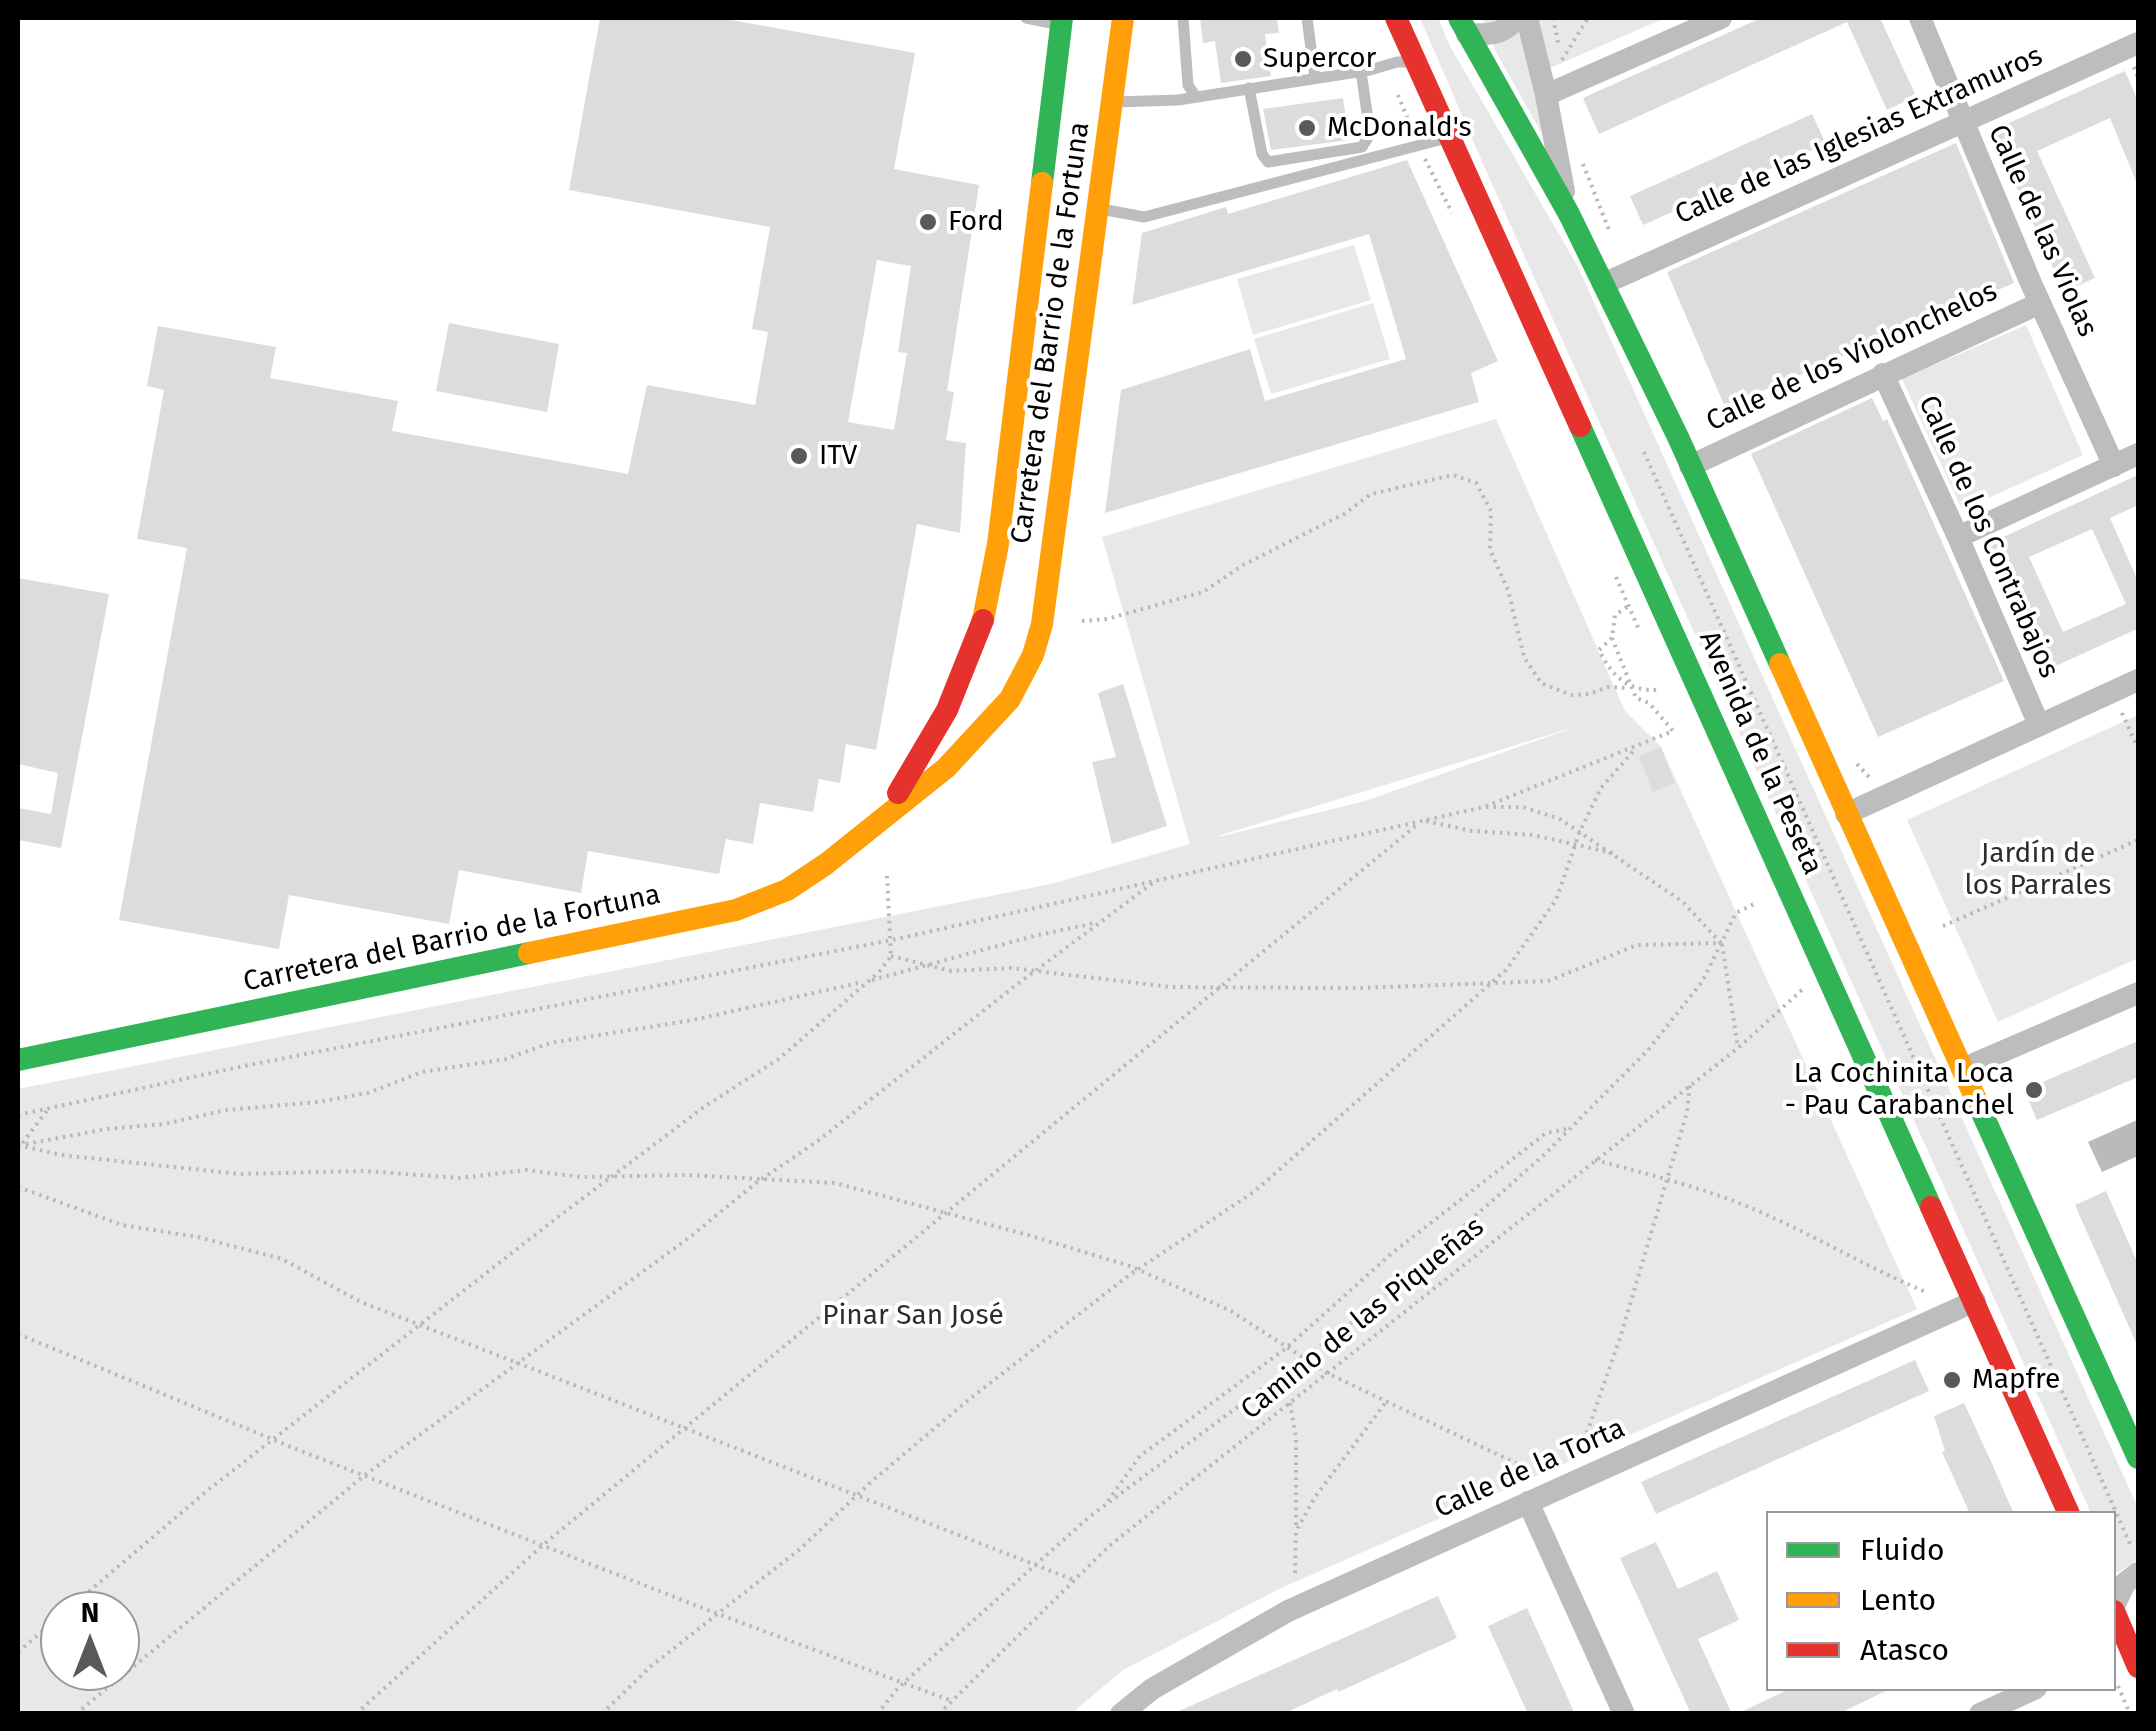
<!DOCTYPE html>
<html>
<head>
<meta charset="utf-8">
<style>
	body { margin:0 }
	#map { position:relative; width:2156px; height:1731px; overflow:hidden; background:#fff; font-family:"Fira Sans",sans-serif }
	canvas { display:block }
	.frame { position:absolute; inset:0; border:20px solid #000; pointer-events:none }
	.legend { position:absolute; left:1766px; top:1511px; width:350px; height:180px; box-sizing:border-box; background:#fff; border:2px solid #999; margin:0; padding:12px 18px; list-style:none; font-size:30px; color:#000 }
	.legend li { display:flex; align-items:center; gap:20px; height:50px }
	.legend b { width:50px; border:2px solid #999 }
	.north { position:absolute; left:40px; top:1591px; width:100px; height:100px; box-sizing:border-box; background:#fff; border:2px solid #999; border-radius:50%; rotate:0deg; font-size:28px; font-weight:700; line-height:40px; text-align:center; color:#000 }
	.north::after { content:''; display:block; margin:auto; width:35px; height:45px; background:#595959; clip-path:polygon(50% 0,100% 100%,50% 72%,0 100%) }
</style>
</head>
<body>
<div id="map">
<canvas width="2156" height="1731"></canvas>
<div class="frame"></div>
<ul class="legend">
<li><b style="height:12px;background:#30b455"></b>Fluido</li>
<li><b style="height:12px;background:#ff9f0a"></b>Lento</li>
<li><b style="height:12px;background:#e5322d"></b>Atasco</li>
</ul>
<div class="north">N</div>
</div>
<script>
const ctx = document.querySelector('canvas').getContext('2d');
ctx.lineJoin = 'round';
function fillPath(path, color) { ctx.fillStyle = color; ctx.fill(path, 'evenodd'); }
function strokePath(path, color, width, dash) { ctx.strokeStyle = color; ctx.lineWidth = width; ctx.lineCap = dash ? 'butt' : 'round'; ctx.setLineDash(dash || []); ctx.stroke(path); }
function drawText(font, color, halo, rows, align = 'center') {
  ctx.font = font + ' "Fira Sans",sans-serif'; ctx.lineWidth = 8; ctx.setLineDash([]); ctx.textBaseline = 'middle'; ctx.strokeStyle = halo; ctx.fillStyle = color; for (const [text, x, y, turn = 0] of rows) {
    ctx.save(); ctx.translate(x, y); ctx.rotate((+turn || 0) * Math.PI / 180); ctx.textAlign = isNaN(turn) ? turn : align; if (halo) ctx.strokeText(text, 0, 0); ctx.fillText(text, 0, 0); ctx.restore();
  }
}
fillPath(new Path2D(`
	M1420,18H1438L1450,46L1578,267L2138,1508V1559L2117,1573L2114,1564V1514L2091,1513L1487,173Z
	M1482,18H1665L1534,75L1545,139L1497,54Z
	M1354,245L1371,300L1253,335L1237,279Z
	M1373,303L1390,359L1271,394L1254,339Z
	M2026,325L2083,455L1962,510L1902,379Z
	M1496,419L1625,711L1661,747L1917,1309L1281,1588L1123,1670L1072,1713L18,1714V1089L1051,884L1190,844L1102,537ZM1578,726L1365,801L1218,837V836ZM60,1611H120V1671H60Z
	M2138,715V958L1998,1022L1907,820Z`), '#e8e8e8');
fillPath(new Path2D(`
	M2137,1120L2138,1156L2102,1172L2088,1142Z`), '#bababa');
fillPath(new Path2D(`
	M600,18H720L915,53L894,169L979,185L947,391L954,392L946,440L966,443L960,533L917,524L876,750L846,744L840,783L819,779L813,812L760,803L753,844L726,839L719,874L588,851L581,893L459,870L449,924L289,895L279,949L119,920L187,548L137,539L164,390L147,386L158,326L276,347L270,378L398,401L392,431L628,474L647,385L755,405L768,332L752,329L770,227L569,190ZM877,260L911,266L898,352L907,353L894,430L848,422Z
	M1200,18H1277L1279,33L1265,34L1271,76L1221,83L1215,41L1203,43Z
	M1761,18H1880L1916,96L1887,110L1847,22L1599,134L1583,98Z
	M2125,71L2138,101V186L2110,118L2037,151L2095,278L2064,292L1991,131Z
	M1343,98L1349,140L1271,150L1263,109Z
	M1812,114L1826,144L1643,225L1630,196Z
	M1956,143L2014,283L1725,407L1667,272Z
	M1407,160L1498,361L1471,373L1479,402L1105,513L1121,390L1250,349L1265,401L1406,359L1369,234L1132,305L1142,233L1226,207L1228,214Z
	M449,323L559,344L547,412L436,391Z
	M1872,398L1883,421L1887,419L2004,681L1878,737L1751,454Z
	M2138,475V505L2110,518L2138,581V632L2137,629L2049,669L1990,543ZM2092,529L2126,604L2063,632L2029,557Z
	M18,578L109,594L61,848L18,840V808L51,814L58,773L18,764Z
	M1123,684L1167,826L1112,844L1092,762L1116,757L1098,693Z
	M1661,747L1675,783L1653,792L1639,756Z
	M2138,1041V1077L2037,1120L2024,1090Z
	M2106,1191L2138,1264V1347L2075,1205Z
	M1915,1360L1929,1391L1656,1514L1641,1482Z
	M1964,1403L1989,1457L2014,1514H1970L1942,1452L1945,1451L1934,1416Z
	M1656,1542L1678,1589L1717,1571L1739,1620L1698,1639L1732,1714H1691L1620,1558Z
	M1438,1596L1457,1638L1338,1692L1337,1689L1283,1714H1172Z
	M1527,1608L1575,1714H1528L1488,1626Z
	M1791,1688H1892L1838,1714H1737Z`), '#dcdcdc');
strokePath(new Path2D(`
	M1553,18L1559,47
	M1562,60L1588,18
	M2134,67L2138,78
	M1398,95L1413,132
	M1425,159L1452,213
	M1583,164L1609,230
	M1644,452L2131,1546
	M1616,577L1640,632
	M1627,607L1615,615L1612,638L1599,650C1613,678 1628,691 1659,690
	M1082,621L1107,619L1203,592L1243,565L1344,514L1371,494L1453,475L1476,483L1491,511L1490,550L1508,590L1524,657L1541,683L1571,695L1589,694L1608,687L1629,688
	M2122,713L2138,748
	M1857,764L1871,779
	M1486,807H1523L1560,819L1683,902L1721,943
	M1426,821L1472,831L1533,835L1613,853
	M1943,926L2138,840
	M1722,944L1738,1048
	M891,956L951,971L1011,968L1170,987L1360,988L1548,981L1637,945L1721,943
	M872,980L1034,936L1095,923
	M18,1115L244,1066L892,940L1484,807L1673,731L1649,703L1636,698L1612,638
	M26,1144L107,1129L164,1124L226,1110L318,1102L368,1093L422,1072L506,1059L550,1043L693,1020L863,982
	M18,1145L61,1155L240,1174L365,1171L460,1178L527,1170L581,1177L687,1175L835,1183L1028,1235L1130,1266L1231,1311L1327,1373L1528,1469
	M18,1149L48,1109
	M1595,1160C1647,1174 1701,1187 1751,1208C1811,1233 1866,1267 1926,1292
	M18,1187L122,1225L198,1237L282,1259L361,1302L1074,1580
	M18,1334L296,1449L718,1614L952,1701
	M1290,1403L1296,1438V1526
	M1582,1447L1620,1338L1687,1112L1690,1084
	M1108,1501L1140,1456L1285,1349L1391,1254L1546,1133L1566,1129
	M1295,1573L1296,1531L1315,1497L1386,1402
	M66,1611L208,1490L558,1217L704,1107L780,1058L879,972L891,956L887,876
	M18,1652L60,1616
	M2118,1686L2130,1714
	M76,1714L365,1475L690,1237L756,1183L819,1140L1011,989L1154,882
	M356,1714L544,1544L1418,824
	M602,1714L650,1667L800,1549L871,1482L967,1401L1128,1276L1255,1191L1506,970L1556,900L1580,831L1601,788L1636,748
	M877,1714L898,1688L1089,1517L1370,1309L1545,1154L1648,1050L1702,982L1736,913L1754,904
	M939,1714L1109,1546L1738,1048L1802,990`), '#b8b8b8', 4, [2.5, 5]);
strokePath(new Path2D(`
	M1026,18L1056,24
	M1183,18L1188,85L1196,97
	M1307,18L1315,78
	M1249,88L1262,154L1268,162L1362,147L1370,134L1361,71
	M1115,102L1178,100L1370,70L1397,62H1413
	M1101,209L1144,217L1447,138`), '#bdbdbd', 11);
strokePath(new Path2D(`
	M1527,18L1546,95L1564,191
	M1920,18L2030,281L2114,466
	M1467,34C1487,35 1505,35 1516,18
	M1546,95L1721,18
	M1603,284L2138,43
	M1883,374L1958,537L2039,725
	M1690,466L2040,303
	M1958,537L2138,454
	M1846,814L2138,680
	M1962,1069L2138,993
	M1528,1502L1624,1714
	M2114,1606L2125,1583L2138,1573
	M1121,1714L1152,1689L1288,1611L1975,1301
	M1980,1714L2036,1688`), '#bdbdbd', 22);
strokePath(new Path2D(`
	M1459,18L1569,214L1678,437L1780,664
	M1042,183L1062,18
	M1580,426L1931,1207
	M18,1060L529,953
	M1978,1104L2138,1458`), '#30b455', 22);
strokePath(new Path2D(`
	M983,620L998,544L1042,183
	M1033,655L1042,624L1123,18
	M1780,664L1978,1104
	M529,953L736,910L787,890L826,864L946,768L1010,699L1033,655`), '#ff9f0a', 22);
strokePath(new Path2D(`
	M1396,18L1580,426
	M898,793L947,710L983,620
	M1931,1207L2069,1514
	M2114,1611L2138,1667`), '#e5322d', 22);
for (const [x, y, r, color] of [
	[1243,59,10,"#595959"],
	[1307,128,10,"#595959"],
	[928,222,10,"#595959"],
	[799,456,10,"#595959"],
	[2034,1090,10,"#595959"],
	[1952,1380,10,"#595959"]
]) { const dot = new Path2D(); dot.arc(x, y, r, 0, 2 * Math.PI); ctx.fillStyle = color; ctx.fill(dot); strokePath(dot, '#fff', 4); }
drawText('28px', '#000', '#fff', [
	["Supercor",1263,59],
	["McDonald's",1327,128],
	["Ford",948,222],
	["ITV",819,456],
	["La Cochinita Loca",2014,1074,"right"],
	["- Pau Carabanchel",2014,1106,"right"],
	["Mapfre",1972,1380]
], 'left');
drawText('28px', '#000', '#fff', [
	["Calle de las Iglesias Extramuros",1859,136,-24],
	["Calle de las Violas",2042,231,66],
	["Carretera del Barrio de la Fortuna",1051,333,-82],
	["Calle de los Violonchelos",1852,357,-25],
	["Calle de los Contrabajos",1988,537,66],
	["Avenida de la Peseta",1760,753,66],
	["Carretera del Barrio de la Fortuna",452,939,-12],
	["Camino de las Piqueñas",1363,1319,-39],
	["Calle de la Torta",1530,1469,-24]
]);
drawText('28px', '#2d2d2d', '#fff', [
	["Jardín de",2038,854],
	["los Parrales",2038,886],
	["Pinar San José",913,1316]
]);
</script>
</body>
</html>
